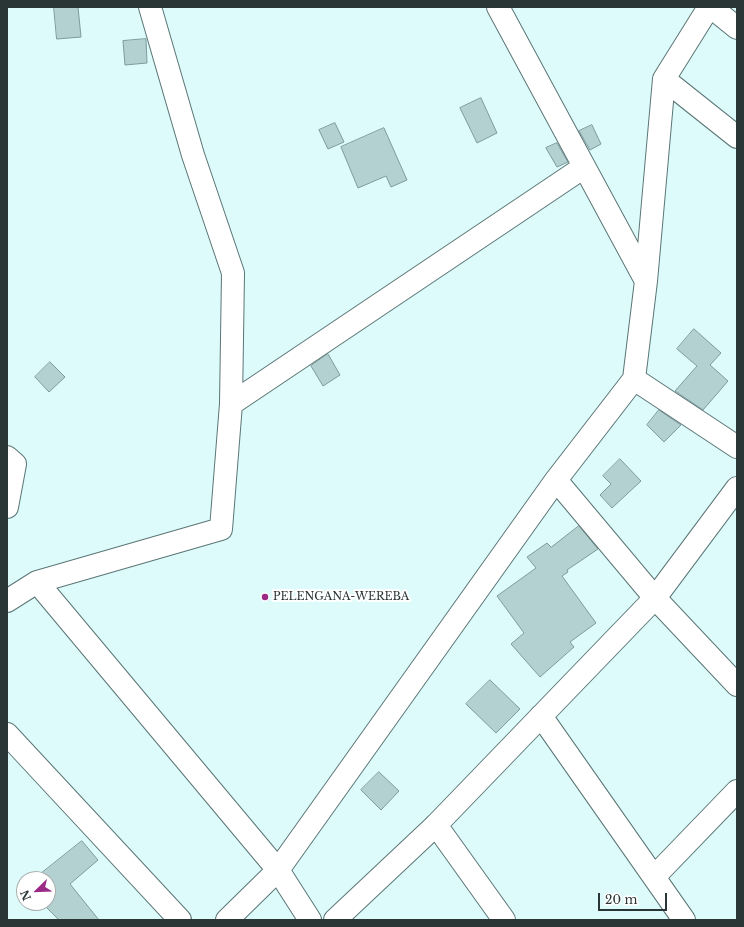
<!DOCTYPE html>
<html>
<head>
<meta charset="utf-8">
<style>
	body { margin:0 }
	#map { position:relative; width:744px; height:927px; overflow:hidden; background:#ddfbfb; font-family:"Libre Baskerville",serif }
	canvas { display:block }
	.frame { position:absolute; inset:0; border:8px solid #2a3636; pointer-events:none }
	.north { position:absolute; left:16px; top:871px; width:40px; height:40px; box-sizing:border-box; background:#fff; border:1px solid #aaafaf; border-radius:50%; rotate:247deg; font-size:11px; font-weight:700; line-height:16px; text-align:center; color:#2a3636 }
	.north::after { content:''; display:block; margin:auto; width:14px; height:18px; background:#9b2a87; clip-path:polygon(50% 0,100% 100%,50% 72%,0 100%) }
	.scale { position:absolute; left:598px; top:893px; width:69px; height:18px; box-sizing:border-box; border:2px solid #2a3636; border-top:0; padding-left:5px; font-size:12px; line-height:14px; white-space:nowrap; color:#2a3636; -webkit-text-stroke:3px #fff; paint-order:stroke }
</style>
</head>
<body>
<div id="map">
<canvas width="744" height="927"></canvas>
<div class="frame"></div>
<div class="north">N</div>
<div class="scale">20 m</div>
</div>
<script>
const ctx = document.querySelector('canvas').getContext('2d');
ctx.lineJoin = 'round';
function fillPath(path, color) { ctx.fillStyle = color; ctx.fill(path, 'evenodd'); }
function strokePath(path, color, width, dash) { ctx.strokeStyle = color; ctx.lineWidth = width; ctx.lineCap = dash ? 'butt' : 'round'; ctx.setLineDash(dash || []); ctx.stroke(path); }
function drawText(font, color, halo, rows, align = 'center') {
  ctx.font = font + ' "Libre Baskerville",serif'; ctx.lineWidth = 4; ctx.setLineDash([]); ctx.textBaseline = 'middle'; ctx.strokeStyle = halo; ctx.fillStyle = color; for (const [text, x, y, turn = 0] of rows) {
    ctx.save(); ctx.translate(x, y); ctx.rotate((+turn || 0) * Math.PI / 180); ctx.textAlign = isNaN(turn) ? turn : align; if (halo) ctx.strokeText(text, 0, 0); ctx.fillText(text, 0, 0); ctx.restore();
  }
}
const building = new Path2D(`
	M54,7H78L81,37L57,39Z
	M146,39L147,63L125,65L123,41Z
	M481,98L497,133L477,143L460,108Z
	M335,123L344,142L328,149L319,130Z
	M592,125L601,144L590,150L579,131Z
	M384,128L407,180L391,187L386,176L358,188L341,147Z
	M557,143L568,162L557,167L546,148Z
	M694,329L721,353L710,365L728,381L703,410L675,391L697,366L677,349Z
	M328,354L340,375L323,386L311,366Z
	M50,362L65,377L49,392L35,377Z
	M659,410L681,425L664,442L647,425Z
	M620,459L641,481L612,508L600,495L611,484L603,476Z
	M579,526L598,549L567,570L568,572L562,576L596,623L570,642L574,647L540,677L511,644L524,633L497,596L536,568L527,557L547,543L551,547Z
	M490,680L520,709L496,733L466,704Z
	M379,772L399,791L381,810L361,790Z
	M82,841L98,860L70,884L99,920H59L42,903H48V879H41L38,876Z`);
fillPath(building, '#b4d1d1');
strokePath(building, '#7e9a9a', 1);
const minor = new Path2D(`
	M498,7L646,281
	M711,7L737,28
	M664,79L737,137
	M634,379L737,447
	M231,404L584,167
	M7,457L15,464L7,507
	M556,480L655,598L737,685
	M37,582L278,870L310,920
	M7,601L37,582L221,529L231,404L233,273L193,155L150,7
	M541,716L684,920
	M7,734L180,920
	M436,825L504,920
	M654,877L737,791
	M227,920L278,870L556,480L634,379L646,281L664,79L709,7`);
const tertiary = new Path2D(`
	M335,920L436,825L655,598L737,488`);
strokePath(minor, '#5b7575', 24);
strokePath(tertiary, '#5b7575', 24);
strokePath(minor, '#fff', 22);
strokePath(tertiary, '#fff', 22);
for (const [x, y, r, color] of [
	[265,597,4,"#9b2a87"]
]) { const dot = new Path2D(); dot.arc(x, y, r, 0, 2 * Math.PI); ctx.fillStyle = color; ctx.fill(dot); strokePath(dot, '#fff', 1.5); }
drawText('11px', '#2a3636', '#fff', [
	["PELENGANA-WEREBA",273,597]
], 'left');
</script>
</body>
</html>
